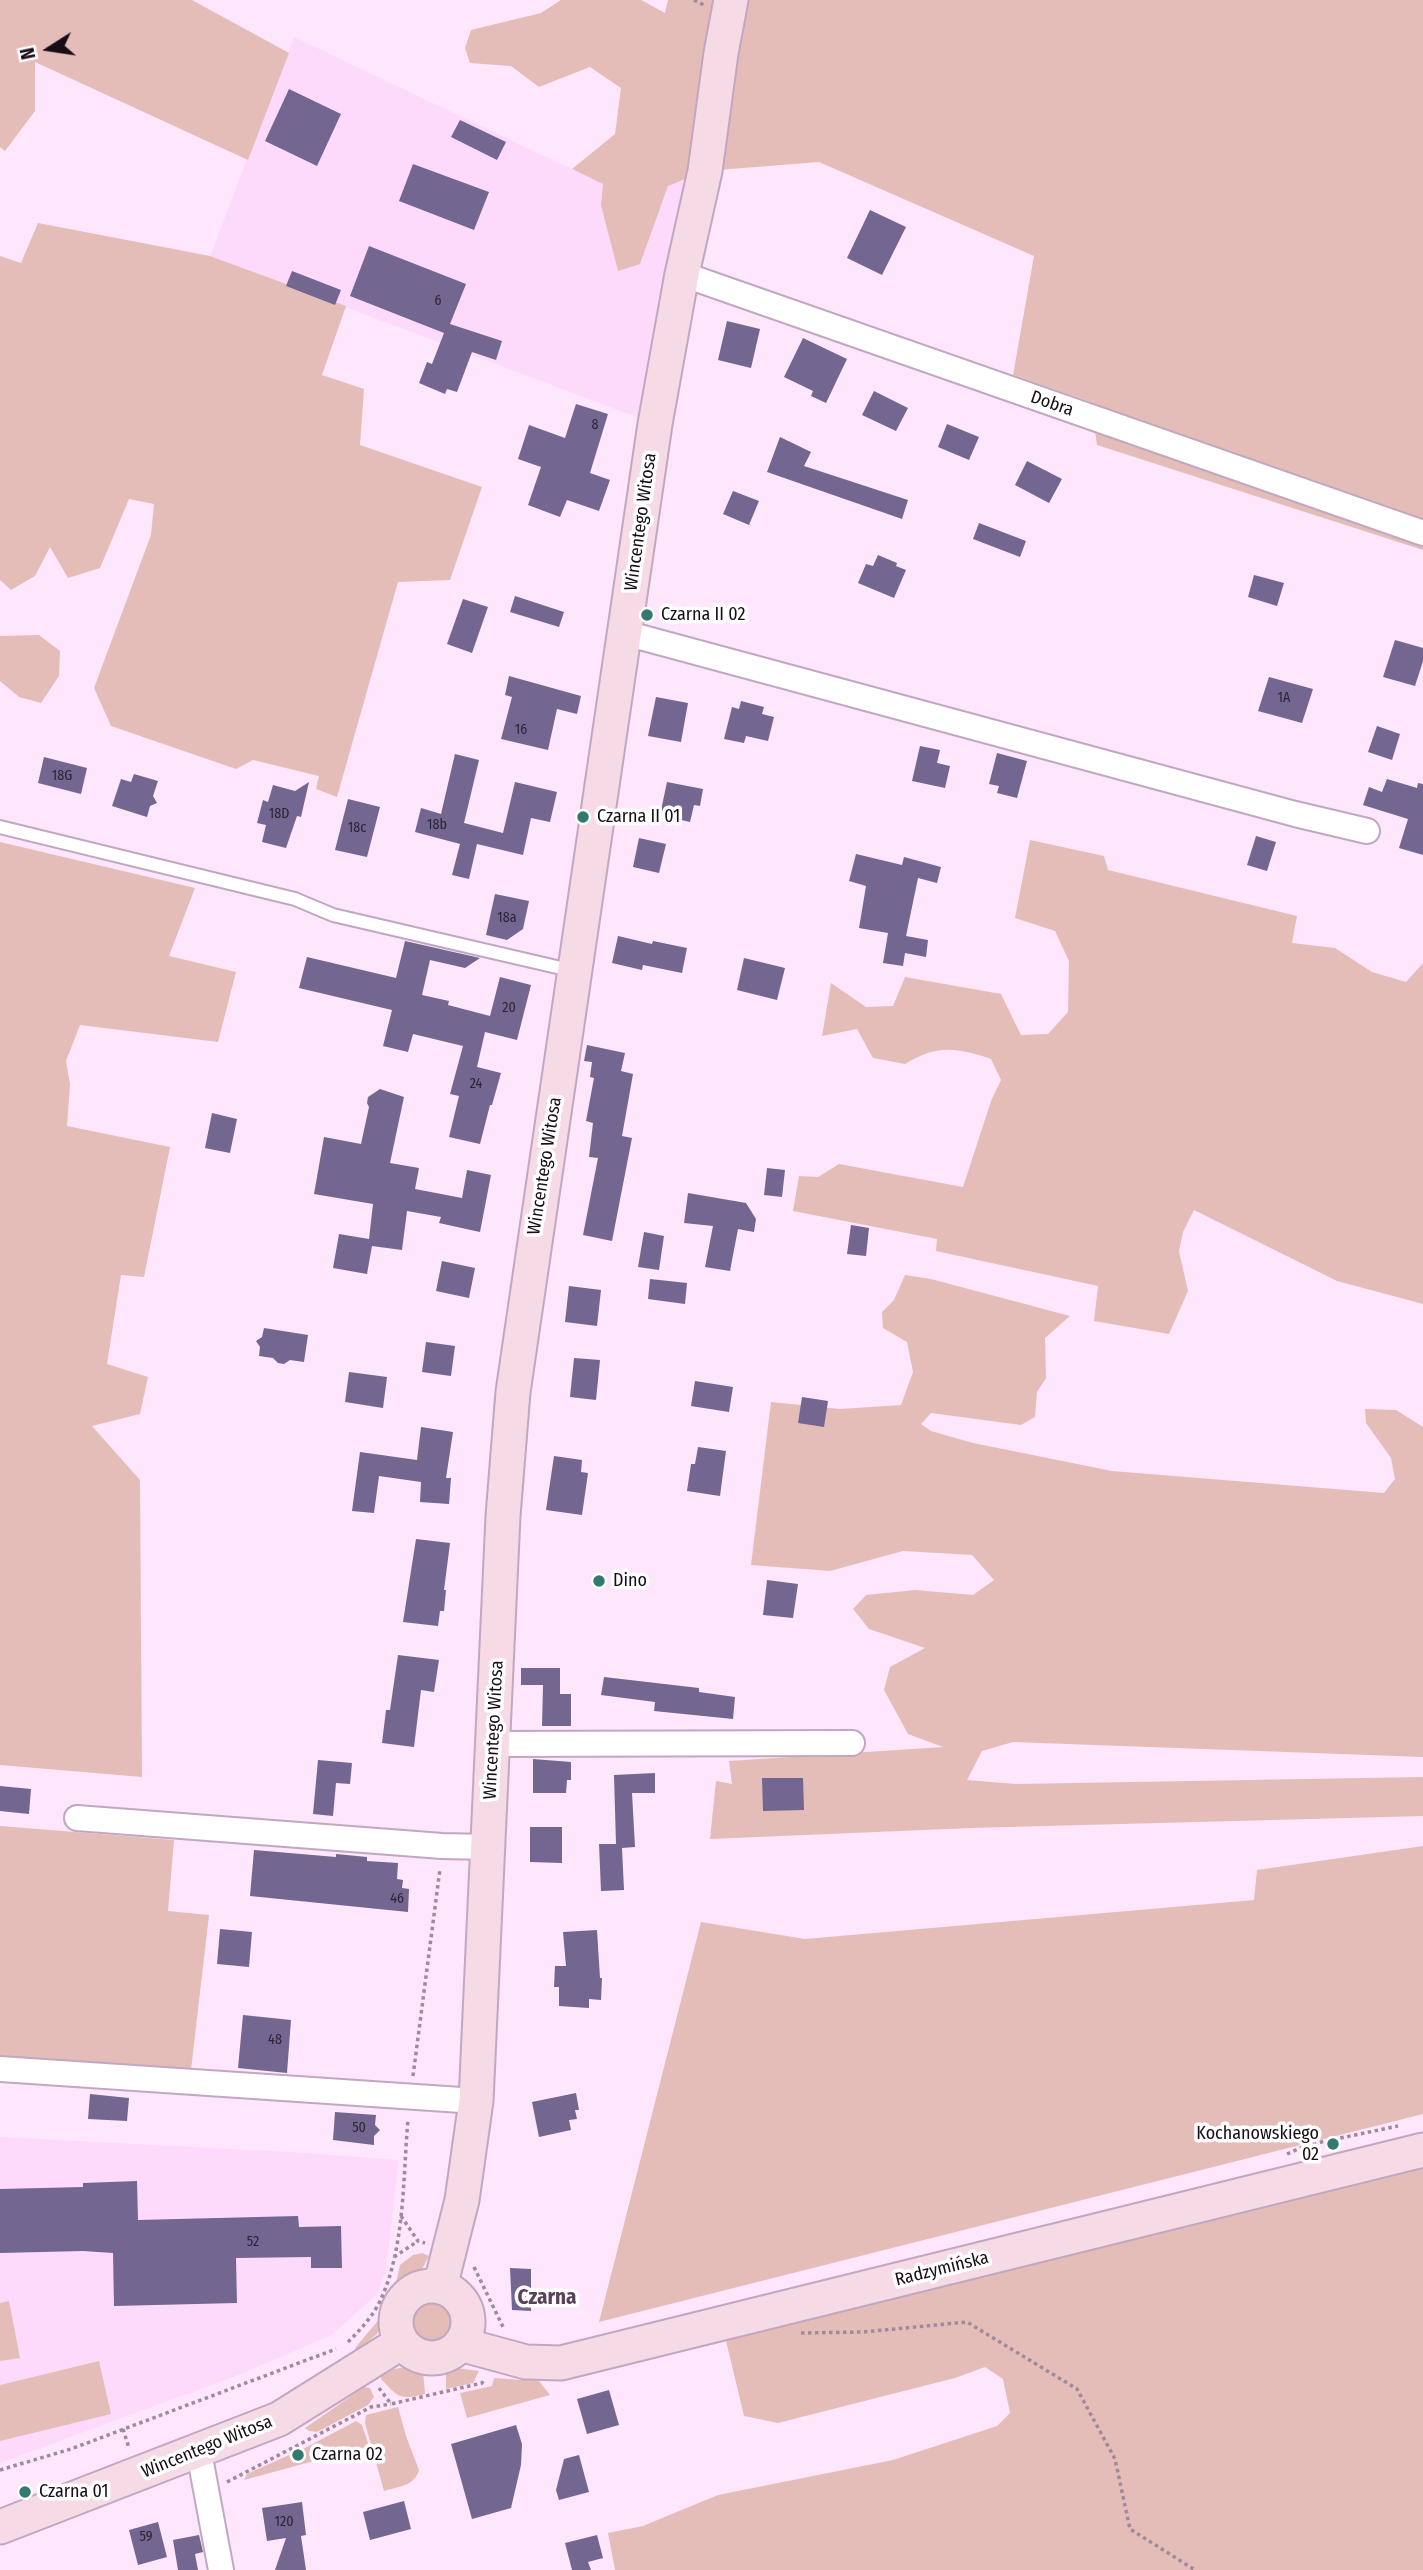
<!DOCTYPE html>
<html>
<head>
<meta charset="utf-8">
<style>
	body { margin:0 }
	#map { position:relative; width:1423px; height:2570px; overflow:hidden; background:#fee6fd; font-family:"Fira Sans Condensed",sans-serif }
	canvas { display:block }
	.north { position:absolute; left:14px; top:14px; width:70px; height:70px; -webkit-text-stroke:5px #fff; paint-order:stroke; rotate:258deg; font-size:19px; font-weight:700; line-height:28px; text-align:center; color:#170d17 }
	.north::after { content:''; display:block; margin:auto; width:24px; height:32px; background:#170d17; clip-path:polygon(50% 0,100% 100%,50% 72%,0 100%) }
</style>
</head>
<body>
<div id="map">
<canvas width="1423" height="2570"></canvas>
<div class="north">N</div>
</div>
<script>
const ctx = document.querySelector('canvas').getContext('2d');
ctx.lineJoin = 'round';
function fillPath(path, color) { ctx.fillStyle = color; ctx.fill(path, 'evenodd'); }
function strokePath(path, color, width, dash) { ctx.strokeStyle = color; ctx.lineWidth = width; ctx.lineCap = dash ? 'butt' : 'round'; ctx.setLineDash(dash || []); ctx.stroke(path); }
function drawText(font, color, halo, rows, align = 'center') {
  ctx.font = font + ' "Fira Sans Condensed",sans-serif'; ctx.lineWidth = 7; ctx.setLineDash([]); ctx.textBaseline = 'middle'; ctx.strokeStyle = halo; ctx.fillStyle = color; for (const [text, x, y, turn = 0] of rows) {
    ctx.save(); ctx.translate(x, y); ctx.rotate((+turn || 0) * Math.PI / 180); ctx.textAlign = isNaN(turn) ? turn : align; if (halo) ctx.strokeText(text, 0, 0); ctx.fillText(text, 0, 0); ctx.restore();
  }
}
fillPath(new Path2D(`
	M294,37L603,184L601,205L640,264L667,186L705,171L655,424L210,256Z
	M0,2137L291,2152L399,2160L386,2269L378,2293L332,2335L241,2374L0,2463Z`), '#fddafc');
fillPath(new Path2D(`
	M0,0H192L289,53L248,160L35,62V111L5,151L0,147Z
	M561,0H641L665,13L668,0H1423V550L1097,445L1091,402L1013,375L1034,256L819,162L705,171L668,186L640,264L618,271L601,205L603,184L572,169L615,134L621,88L590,67L539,87L511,66L470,63L465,48L471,30L541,13Z
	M38,223L210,256L346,306L322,375L364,389L360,445L482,487L450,580L398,582L337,797L316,789L319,776L253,760L236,769L111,726L94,688L151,535L154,504L129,499L100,568L68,578L50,547L35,576L11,590L0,580V256L21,263Z
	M39,635L60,651L59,676L41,703L19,697L0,681V636Z
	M1030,840L1104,856L1108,870L1297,916L1292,943L1335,948L1372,972L1406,982L1423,963V1304L1337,1281L1194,1210L1183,1232L1179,1251L1188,1291L1169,1334L1094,1321L1098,1286L936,1251L937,1239L793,1211L799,1176L818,1177L839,1164L963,1187L991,1101L1001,1080L991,1059C955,1047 937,1045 905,1064L873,1058L857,1029L822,1036L831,983L866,1007L893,1006L905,977L1001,994L1021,1035L1048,1034L1068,1012L1069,961L1055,931L1015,918Z
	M0,842L195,888L169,956L236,972L218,1042L80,1025L66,1061L70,1084L67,1126L170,1147L144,1277L121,1275L107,1364L148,1377L140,1414L92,1426L140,1480L142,1777L0,1765Z
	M905,1275L931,1279L1070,1316L1045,1338L1046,1378L1037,1392L1035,1417L1021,1425L931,1413L921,1424L931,1431L973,1443L1112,1471L1384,1493L1395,1479L1391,1458L1366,1423L1365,1409L1396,1410L1423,1427V1757L1013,1742L982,1751L967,1780L1016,1784L1423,1777V1816L971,1828L710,1839L716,1781L732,1784L729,1761L943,1747L908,1734L884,1690L890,1667L925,1648L869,1629L853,1609L866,1595L915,1590L973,1595L994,1580L972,1555L903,1551L830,1571L751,1565L771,1402L840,1409L901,1405L913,1372L907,1342L883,1328L882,1312L894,1300Z
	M0,1826L174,1840L168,1911L209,1915L191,2070L0,2058Z
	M1423,1846V2114L599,2322L701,1922L805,1939L1254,1900L1257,1870Z
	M1423,2153V2570H615L608,2533L643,2526L718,2495L893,2460L997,2426L1010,2413L1003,2379L985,2367L955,2378L778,2423L744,2416L722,2324Z
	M422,2253L429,2256L421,2271L391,2297L377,2334L356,2351L355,2348L381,2317L395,2288L400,2265L413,2255Z
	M410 2322a22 22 0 1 1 44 0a22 22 0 1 1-44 0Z
	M9,2301L20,2358L0,2361V2303Z
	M99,2361L111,2414L0,2441V2385Z
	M407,2367L423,2370L425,2394C399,2400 399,2398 381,2379V2376L394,2369Z
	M449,2367L479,2371L473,2383L446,2389V2372Z
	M494,2378L539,2381L550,2395L467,2418L460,2393L492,2386Z
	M364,2387L370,2388L374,2397L368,2405L317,2432L309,2431L305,2428Z
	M398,2407L406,2436L419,2470C415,2486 397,2487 384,2491L365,2423L366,2415Z
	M356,2421L362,2425L369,2446L244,2480L247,2474L289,2455L293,2463L306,2457L303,2449Z`), '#e4bdb9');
fillPath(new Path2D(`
	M289,89L341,114L317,166L265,141Z
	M460,120L506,142L497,160L451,137Z
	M413,164L489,192L474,230L399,201Z
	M870,210L906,227L882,275L847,258Z
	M369,246L466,284L450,324L502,341L496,360L472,352L457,392L447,389L445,394L419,383L427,362L432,364L444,333L350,296Z
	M292,271L341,290L335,305L286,286Z
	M727,321L760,329L751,368L718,360Z
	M803,338L847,359L826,403L811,396L813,391L784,377Z
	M874,391L908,408L896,431L862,415Z
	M576,404L608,414L590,473L610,480L599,511L567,500L560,517L528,505L541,467L518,459L529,425L565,438Z
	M947,424L979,437L969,460L938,447Z
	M780,437L811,452L804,466L908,500L902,519L767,472Z
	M1027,461L1062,479L1049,503L1015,485Z
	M733,491L759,501L749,525L723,514Z
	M979,523L1026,541L1020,557L973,539Z
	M878,555L897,563L896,566L906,570L894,598L858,583L866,564L873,566Z
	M1254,575L1284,583L1277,606L1248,597Z
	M515,596L564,612L559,627L510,612Z
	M463,599L488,607L472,653L447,644Z
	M1395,640L1423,648V661L1415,686L1383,677Z
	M509,676L581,696L577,714L557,709L548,750L501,739L512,697L505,695Z
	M1269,677L1313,689L1302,723L1258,711Z
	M656,697L688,703L681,742L648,736Z
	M741,701L764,707L762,714L774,717L768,741L746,736L744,743L724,739L732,707L739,709Z
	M1377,726L1400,734L1392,760L1368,752Z
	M920,746L940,750L937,763L950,766L945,788L912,781Z
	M997,753L1027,761L1017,798L997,793L999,786L989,784Z
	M455,754L479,760L464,823L503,833L515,782L557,792L550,822L531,818L523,855L477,844L469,879L452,875L460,844L415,832L421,808L441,814Z
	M44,757L87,768L81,794L38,783Z
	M134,774L158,781L153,796L157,803L150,806L147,817L112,806L121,779L131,782Z
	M1387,779L1417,788L1418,783L1423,784V855L1399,848L1408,819L1363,805L1369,787L1382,792Z
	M309,782L301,817L297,816L286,848L262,842L266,825L257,823L263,800L268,802L273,785L295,791Z
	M667,782L703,789L700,806L694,805L690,822L660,815Z
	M348,799L380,807L367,857L335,850Z
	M1256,836L1276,842L1267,871L1247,865Z
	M639,838L666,844L659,873L633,867Z
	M856,854L902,865L904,857L941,867L937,883L918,878L906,936L928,940L926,957L905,953L903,966L883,963L888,933L859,928L866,886L849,881Z
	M495,894L529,901L523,929L507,940L486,935Z
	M618,936L652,944L653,941L687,948L682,973L643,965L642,970L612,963Z
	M405,941L480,958L465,968L430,960L422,995L449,1001L448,1005L490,1016L500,977L531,985L517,1040L485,1032L477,1067L501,1073L492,1105H490L480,1144L449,1137L459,1096L450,1094L463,1046L413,1034L408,1052L383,1046L392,1010L299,988L307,957L396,978Z
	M744,958L785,968L777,1000L737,990Z
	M587,1045L625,1053L621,1071L633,1074L622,1136L632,1138L612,1241L583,1235L598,1158L589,1157L593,1123L586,1121L594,1078L590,1077L592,1062L584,1061Z
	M380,1089L404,1097L390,1163L419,1168L415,1189L462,1198L467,1170L491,1175L480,1232L439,1223L441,1217L407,1211L402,1250L372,1246L367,1274L333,1268L339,1234L369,1239L373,1204L314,1194L324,1137L361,1144L369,1107L367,1103L368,1097Z
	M212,1113L237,1119L230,1153L205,1148Z
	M767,1168L785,1170L782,1197L764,1195Z
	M688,1193L746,1203L756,1219L754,1232L738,1229L730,1271L705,1267L713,1226L684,1223Z
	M851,1225L869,1228L866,1256L847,1254Z
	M644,1232L664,1236L659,1270L638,1267Z
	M442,1261L475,1268L469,1298L436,1291Z
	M650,1279L687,1283L685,1304L648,1299Z
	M569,1286L601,1290L597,1326L565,1322Z
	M264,1328L308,1335L304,1362L290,1360L284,1364L278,1363L273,1358L259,1356L260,1347L256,1341L262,1337Z
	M426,1342L455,1346L451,1376L422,1372Z
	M574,1358L600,1360L596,1400L570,1397Z
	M349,1372L387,1377L383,1408L345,1402Z
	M695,1381L733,1387L729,1412L691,1406Z
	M802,1397L828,1401L824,1427L798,1423Z
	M421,1427L453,1432L446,1478H451L449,1504L420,1502L421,1482L379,1476L374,1513L352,1511L360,1452L417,1460Z
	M698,1447L726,1451L720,1496L687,1491L691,1464H695Z
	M554,1456L582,1460L581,1472L588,1473L582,1515L546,1510Z
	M416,1539L450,1543L444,1590H446L444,1611H440L438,1626L403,1622Z
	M767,1580L798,1584L793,1618L763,1615Z
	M398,1655L439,1660L434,1692L421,1690L414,1747L382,1743L386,1710H390Z
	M521,1668H560V1694H571V1726H542L543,1685H521Z
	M604,1677L699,1688V1692L735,1697L733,1719L654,1711L655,1702L601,1695Z
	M533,1759L571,1762V1780H567L566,1793H533Z
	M318,1760L352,1763L350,1784L336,1783L333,1816L313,1814Z
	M655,1773V1793H632L635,1847L622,1848L624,1890L601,1891L599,1844H616L614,1775Z
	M762,1778H803L804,1810L763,1811Z
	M0,1786L31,1789L29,1814L0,1811Z
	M530,1827H562V1863L530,1862Z
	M254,1850L336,1857V1854L367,1857V1861L398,1863L397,1879L403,1880L402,1888L409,1889L408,1912L250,1896Z
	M220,1929L252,1932L249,1967L217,1964Z
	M597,1930L600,1978H602L601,2000L589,1999V2008L559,2006V1987H554L555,1966H566L563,1932Z
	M243,2015L291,2020L287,2073L238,2068Z
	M576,2093L579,2110H575L577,2119L569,2120L571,2130L539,2137L532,2102Z
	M90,2094L129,2098L127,2121L88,2119Z
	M335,2112L376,2115L375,2125L380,2130L374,2136V2145L333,2140Z
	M137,2181L138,2220L298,2216L299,2227L341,2226L342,2268H311V2257L236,2258L237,2303L114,2306L113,2253L83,2251L0,2253V2189L83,2187V2183Z
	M510,2268L531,2269V2311L512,2310Z
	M609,2390L619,2425L587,2434L577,2399Z
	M516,2425L522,2444L521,2465L511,2508L472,2519L451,2444Z
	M579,2455L589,2492L559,2500L556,2490L564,2459Z
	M404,2501L411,2529L370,2540L363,2512Z
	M302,2502L306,2535L301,2536L306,2570H275L286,2538L267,2541L262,2508Z
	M158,2522L167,2557L138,2565L129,2530Z
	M199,2535L203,2552L195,2554L198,2570H178L173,2540Z
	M597,2535L603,2558L588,2562L591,2570H572L565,2543Z`), '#736690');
const lane = new Path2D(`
	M0,827L295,899L333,915L574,971`);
const street = new Path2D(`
	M682,274L1423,533
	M625,633L1295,814L1367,831
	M494,1744L852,1743
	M77,1818L442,1846L488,1847
	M0,2069L476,2101
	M199,2452L221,2570`);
const secondary = new Path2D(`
	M396 2322a36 36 0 1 1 72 0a36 36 0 1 1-72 0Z
	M440,2287L462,2200L476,2101L503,1516L513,1392L655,424L682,274L705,171L721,53L731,0
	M460,2344L526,2362L561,2363L1423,2150
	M0,2527L279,2419L402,2342`);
strokePath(lane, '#c2a7c1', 16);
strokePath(street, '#c2a7c1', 28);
strokePath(secondary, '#c2a7c1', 37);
strokePath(new Path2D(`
	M694,0L704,5
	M413,2076L440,1869
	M1287,2154L1307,2145L1398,2126
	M401,2216L418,2241L425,2243
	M394,2257L418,2241
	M474,2267L504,2329
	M801,2333L863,2332L967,2322L1077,2389L1115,2459L1130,2529L1195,2570
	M348,2342C361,2329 374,2315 381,2299C405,2247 403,2176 408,2119
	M379,2388L391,2404L482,2383L485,2379
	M123,2429L129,2448
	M0,2470L71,2449L336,2349
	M227,2482L371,2407L391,2404`), '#9d8a9c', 3.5, [3.5, 3.5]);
strokePath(lane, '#fff', 12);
strokePath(street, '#fff', 24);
strokePath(secondary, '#f6dae5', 33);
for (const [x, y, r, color] of [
	[647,615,7,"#34796f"],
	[583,817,7,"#34796f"],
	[599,1581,7,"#34796f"],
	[1333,2144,7,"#34796f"],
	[298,2455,7,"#34796f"],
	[25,2492,7,"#34796f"]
]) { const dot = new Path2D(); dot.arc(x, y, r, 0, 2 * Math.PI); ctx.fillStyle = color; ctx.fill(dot); strokePath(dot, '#fff', 2.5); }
drawText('14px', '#2e2335', null, [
	["6",438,301],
	["8",595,425],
	["1A",1284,698],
	["16",521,730],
	["18G",62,776],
	["18D",279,814],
	["18b",437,825],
	["18c",357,828],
	["18a",507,918],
	["20",509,1008],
	["24",476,1084],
	["46",397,1899],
	["48",275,2040],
	["50",359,2128],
	["52",253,2242],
	["120",284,2522],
	["59",146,2537]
]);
drawText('18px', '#170d17', '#fff', [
	["Dobra",1052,404,19],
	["Wincentego Witosa",641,522,-82],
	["Wincentego Witosa",545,1166,-81],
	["Wincentego Witosa",494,1730,-87],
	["Radzymińska",942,2269,-14],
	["Wincentego Witosa",207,2447,-22]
]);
drawText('18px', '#170d17', '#fff', [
	["Czarna II 02",661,615],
	["Czarna II 01",597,817],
	["Dino",613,1581],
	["Kochanowskiego",1319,2134,"right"],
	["02",1319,2155,"right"],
	["Czarna 02",312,2455],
	["Czarna 01",39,2492]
], 'left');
drawText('bold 21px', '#594158', '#fff', [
	["Czarna",547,2298]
]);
</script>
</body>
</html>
